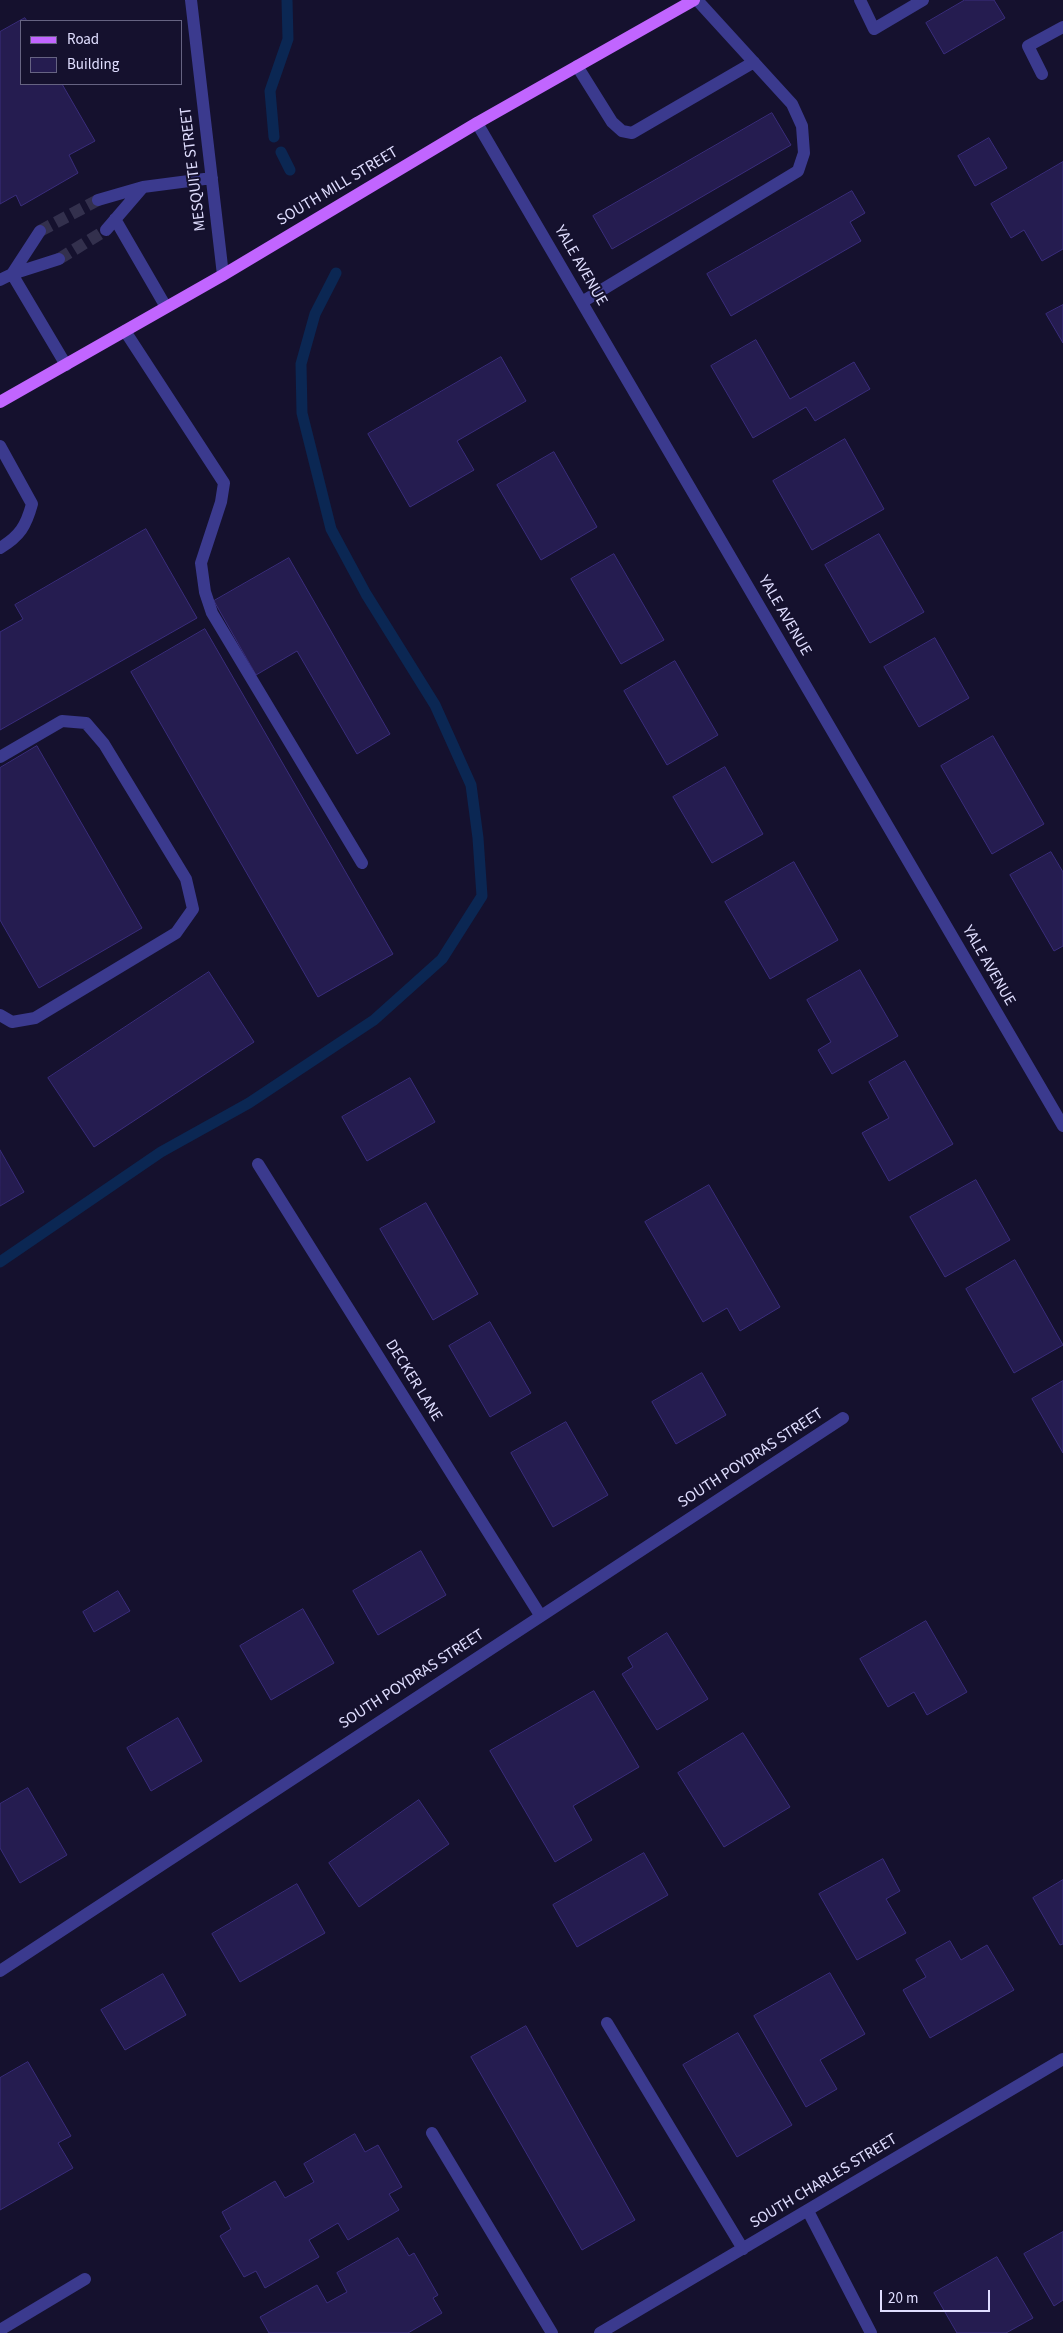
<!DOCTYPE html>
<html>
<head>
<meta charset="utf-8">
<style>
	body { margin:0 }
	#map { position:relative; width:1063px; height:2333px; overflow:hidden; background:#15112e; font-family:"Source Sans 3",sans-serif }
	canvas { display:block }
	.legend { position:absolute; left:20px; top:20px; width:162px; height:65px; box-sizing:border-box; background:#15112e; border:1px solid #666382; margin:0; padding:6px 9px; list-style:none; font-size:15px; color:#e0deff }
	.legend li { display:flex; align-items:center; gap:10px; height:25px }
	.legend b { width:25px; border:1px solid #666382 }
	.scale { position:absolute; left:880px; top:2290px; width:110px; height:22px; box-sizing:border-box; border:2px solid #e0deff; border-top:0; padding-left:6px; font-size:15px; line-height:18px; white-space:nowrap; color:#e0deff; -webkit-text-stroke:4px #15112e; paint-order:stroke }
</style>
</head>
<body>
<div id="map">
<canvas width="1063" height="2333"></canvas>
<ul class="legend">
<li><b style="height:6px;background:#c165ff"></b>Road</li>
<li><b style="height:14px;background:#251c50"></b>Building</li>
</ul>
<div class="scale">20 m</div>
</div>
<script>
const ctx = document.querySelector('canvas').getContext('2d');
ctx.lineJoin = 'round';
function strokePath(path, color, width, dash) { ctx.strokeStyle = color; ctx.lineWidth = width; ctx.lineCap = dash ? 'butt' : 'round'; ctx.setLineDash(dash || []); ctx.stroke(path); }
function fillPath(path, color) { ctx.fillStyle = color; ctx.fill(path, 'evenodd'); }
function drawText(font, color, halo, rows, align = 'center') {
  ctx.font = font + ' "Source Sans 3",sans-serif'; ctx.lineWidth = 4; ctx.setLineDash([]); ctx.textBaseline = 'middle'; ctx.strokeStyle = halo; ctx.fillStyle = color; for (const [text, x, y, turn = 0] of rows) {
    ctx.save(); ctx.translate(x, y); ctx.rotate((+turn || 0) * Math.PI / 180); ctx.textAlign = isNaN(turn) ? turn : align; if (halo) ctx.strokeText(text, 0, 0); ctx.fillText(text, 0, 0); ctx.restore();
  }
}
strokePath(new Path2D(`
	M274,137L270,91L288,39L287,0
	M281,152L290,170
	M0,1262L161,1152L249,1103L374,1020L442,959L482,896L478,838L471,785L435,705L366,594L331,529L302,413L301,364L315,314L336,273`), '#0b2753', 11);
const building = new Path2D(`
	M965,0H994L1005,18L944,54L926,23Z
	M25,18L27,21H21V84H62L95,141L69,155L78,173L21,206L16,195L0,204V32Z
	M772,113L791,145L612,249L593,216Z
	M989,138L1007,168L975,186L958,156Z
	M1063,162V249L1042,261L1024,230L1011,238L991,204Z
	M852,191L865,213L850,222L861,241L731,316L707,274Z
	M1063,305V343L1046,314Z
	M756,340L790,399L854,362L870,389L815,421L806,407L753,438L711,366Z
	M501,357L526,401L457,441L474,470L410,507L368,434Z
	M845,439L884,509L812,550L773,481Z
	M554,452L597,527L541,560L497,485Z
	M146,529L197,618L0,730V632L23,619L15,605Z
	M879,534L924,612L870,643L825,565Z
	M614,554L664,640L621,664L571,579Z
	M289,558L390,734L357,754L297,651L256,675L214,601Z
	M205,629L393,954L318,997L131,672Z
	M935,638L969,698L919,727L884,667Z
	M675,661L718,735L667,765L624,691Z
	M993,736L1044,824L992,854L941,766Z
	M37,746L142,928L39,988L0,920V768Z
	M725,767L763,834L712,863L673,797Z
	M1051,852L1063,872V946L1054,951L1010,875Z
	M794,862L838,940L770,979L725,902Z
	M860,970L898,1036L832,1074L818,1050L831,1042L807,1000Z
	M209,972L254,1042L94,1147L48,1078Z
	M905,1061L953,1144L889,1181L862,1133L889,1118L869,1082Z
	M410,1078L435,1122L367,1161L342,1117Z
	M0,1150L24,1192L0,1206Z
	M976,1180L1010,1240L945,1277L910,1217Z
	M709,1185L780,1307L740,1331L727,1308L703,1322L645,1222Z
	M426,1203L478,1294L433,1320L380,1229Z
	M1015,1260L1063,1345L1014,1373L966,1289Z
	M490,1322L531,1393L490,1417L449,1346Z
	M702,1373L726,1415L676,1444L652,1402Z
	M1063,1381V1453L1032,1399Z
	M566,1422L608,1495L553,1527L511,1453Z
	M421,1551L446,1595L378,1635L353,1591Z
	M118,1591L130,1611L94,1632L83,1612Z
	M303,1609L334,1663L271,1700L240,1646Z
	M926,1621L967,1692L927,1715L914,1692L888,1707L860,1659Z
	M667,1633L708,1699L657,1730L622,1674L633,1667L628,1658Z
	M594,1691L639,1767L573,1806L592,1840L555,1862L490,1751Z
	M178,1718L202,1761L151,1791L127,1748Z
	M743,1733L790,1807L724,1847L678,1773Z
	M28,1788L67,1855L20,1883L0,1848V1804Z
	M419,1800L449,1844L359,1907L329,1863Z
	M644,1853L668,1895L577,1947L553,1905Z
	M883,1859L900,1891L886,1899L906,1933L857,1960L819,1894Z
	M1063,1880V1944L1060,1945L1033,1898Z
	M297,1884L325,1933L240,1982L212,1934Z
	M950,1941L961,1960L987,1945L1014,1990L930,2038L903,1990L926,1977L916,1960Z
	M830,1973L865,2034L820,2060L837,2089L806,2107L754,2016Z
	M163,1974L186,2015L125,2050L101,2010Z
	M526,2026L635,2220L582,2250L471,2057Z
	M738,2033L792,2125L737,2157L683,2065Z
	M28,2062L71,2136L58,2143L73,2168L0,2210V2078Z
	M355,2134L365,2152L378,2145L402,2187L389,2194L399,2210L348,2240L338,2223L309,2240L319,2257L265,2288L256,2271L244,2277L220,2236L231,2229L222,2212L275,2181L285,2198L314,2182L304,2164Z
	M1063,2232V2300L1054,2306L1024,2254Z
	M398,2238L409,2256L414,2253L438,2295L433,2298L442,2313L408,2333H269L260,2317L317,2285L327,2303L347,2292L337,2273Z
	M997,2257L1033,2318L1006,2333H957L934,2293Z`);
fillPath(building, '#251c50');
strokePath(building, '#3a2d7c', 1);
strokePath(new Path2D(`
	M40,231L98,200
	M59,259L106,230`), '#33304d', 12, [12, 6]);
strokePath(new Path2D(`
	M191,0L223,275
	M860,0L874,29L923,0
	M577,66L612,122L622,131L632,133L754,62
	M1042,74L1028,46L1063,27
	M477,123L1063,1126
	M98,200L143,187L212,178
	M115,219L166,307
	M106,230L143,187
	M59,259L12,274L66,365
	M0,280L12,274L40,231
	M582,302L798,171L804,153L802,126L792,104L697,0
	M125,331L224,483L221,502L201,563L205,592L212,613L362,863
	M0,446L32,504C26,526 20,536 0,548
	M0,757L62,721L86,723L104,744L186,879L193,909L176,933L35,1018L12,1022L0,1015
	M258,1164L540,1615
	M0,1971L843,1418
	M607,2023L743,2249
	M432,2133L552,2333
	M808,2211L871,2333
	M0,2330L85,2279
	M600,2333L1063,2059`), '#3b3a8e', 12);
strokePath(new Path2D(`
	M0,402L223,275L477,123L694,0`), '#c165ff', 12);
drawText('16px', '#e0deff', '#15112e', [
	["MESQUITE STREET",194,169,-97],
	["SOUTH MILL STREET",338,187,-31],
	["YALE AVENUE",580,266,60],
	["YALE AVENUE",784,616,60],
	["YALE AVENUE",988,966,60],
	["DECKER LANE",413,1381,58],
	["SOUTH POYDRAS STREET",751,1459,-33],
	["SOUTH POYDRAS STREET",412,1680,-33],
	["SOUTH CHARLES STREET",824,2182,-31]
]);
</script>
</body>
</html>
